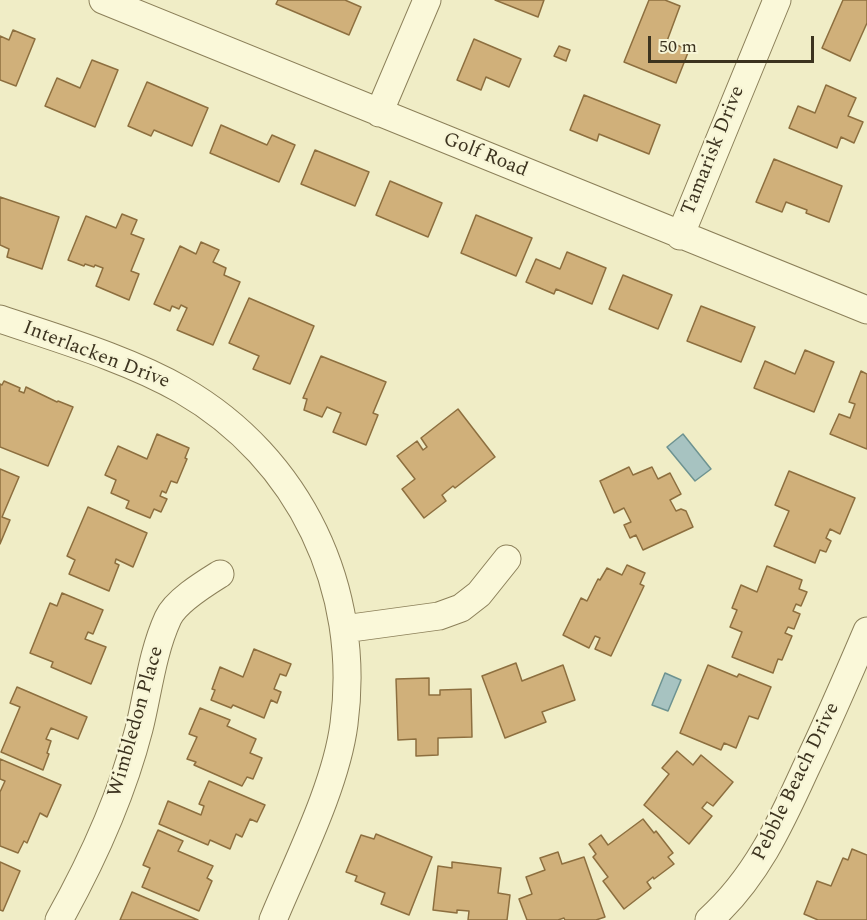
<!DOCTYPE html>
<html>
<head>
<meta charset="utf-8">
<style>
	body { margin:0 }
	#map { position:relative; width:867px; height:920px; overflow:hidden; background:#f0edc6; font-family:Spectral,serif }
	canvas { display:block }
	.scale { position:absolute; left:648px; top:36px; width:166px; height:27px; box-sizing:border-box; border:3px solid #3c331f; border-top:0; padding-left:8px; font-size:18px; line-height:21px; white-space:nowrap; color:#3c331f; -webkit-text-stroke:4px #f7f5d6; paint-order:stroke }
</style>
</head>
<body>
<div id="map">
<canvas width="867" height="920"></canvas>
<div class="scale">50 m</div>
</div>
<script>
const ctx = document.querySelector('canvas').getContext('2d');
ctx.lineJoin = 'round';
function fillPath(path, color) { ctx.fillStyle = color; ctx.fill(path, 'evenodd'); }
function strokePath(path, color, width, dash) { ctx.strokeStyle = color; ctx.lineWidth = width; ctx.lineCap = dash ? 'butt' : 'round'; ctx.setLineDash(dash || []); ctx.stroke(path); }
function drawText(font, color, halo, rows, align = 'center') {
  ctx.font = font + ' Spectral,serif'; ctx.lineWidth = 4.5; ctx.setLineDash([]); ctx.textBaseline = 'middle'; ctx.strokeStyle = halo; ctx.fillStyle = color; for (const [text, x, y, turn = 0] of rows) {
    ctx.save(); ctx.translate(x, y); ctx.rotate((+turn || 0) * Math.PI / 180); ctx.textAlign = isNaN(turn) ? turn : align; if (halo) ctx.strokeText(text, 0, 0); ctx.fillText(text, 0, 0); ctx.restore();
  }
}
const water = new Path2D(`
	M683,434L711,469L695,481L667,447Z
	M665,673L681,680L668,711L652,705Z`);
fillPath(water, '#a7c3c1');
strokePath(water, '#6d9391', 1.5);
const building = new Path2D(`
	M278,0H345L361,7L349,35L276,4Z
	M495,0H544L538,17Z
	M649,0H665L680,6L667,41L689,50L676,83L624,62Z
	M843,0H867V23L850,61L822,48Z
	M13,30L35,39L16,86L0,80V36L9,40Z
	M474,39L521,59L509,87L486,77L481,90L457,80Z
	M559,46L570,50L566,61L554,56Z
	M92,60L118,70L95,127L45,106L57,78L80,88Z
	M147,82L208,108L192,146L154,130L151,136L128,126Z
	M826,85L856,98L848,116L863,122L854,143L841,137L837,148L789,128L798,106L815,113Z
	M584,95L660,125L649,154L599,134L597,141L570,130Z
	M221,125L267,145L272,135L295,145L279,182L210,153Z
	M315,150L369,172L355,206L301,184Z
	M774,159L842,186L829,222L806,213L807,210L786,202L782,212L756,202Z
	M390,181L442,203L428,237L376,215Z
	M0,197L59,217L42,269L7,257L9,249L0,245Z
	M122,214L137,220L131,234L144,239L131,271L139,274L129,300L96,286L103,268L95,265L94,267L85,264L84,266L68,260L86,216L116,228Z
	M476,215L532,238L516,276L461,253Z
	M201,242L219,250L213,262L226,268L224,275L240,282L213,345L177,330L187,308L181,305L179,309L172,306L170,311L154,304L180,246L196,254Z
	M567,252L606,268L592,304L556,289L554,294L526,282L536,259L560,269Z
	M623,275L672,295L658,329L609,309Z
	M249,298L314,326L290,384L253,369L259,356L229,343Z
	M701,306L755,327L741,362L687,341Z
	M805,350L834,362L814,412L754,388L765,361L795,374Z
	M321,356L386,382L373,413L378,415L366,445L333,432L341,413L327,407L322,417L304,410L307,399L303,398Z
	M861,371L867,374V449L830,434L839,414L850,418L855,404L849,402Z
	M4,381L20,388L19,391L24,393L26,387L57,402L58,401L73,407L48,466L0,447V384L2,385Z
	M458,409L495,457L455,488L453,486L442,495L446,501L424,518L402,489L415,479L397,456L417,441L423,450L427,447L421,438Z
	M157,434L189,448L185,458L187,459L177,483L171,481L166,493L162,491L160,496L167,499L161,512L154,509L150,518L126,508L129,501L111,493L116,480L105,475L118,446L147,459Z
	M629,467L633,475L652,467L658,479L670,473L681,494L670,500L676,511L681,509L686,511L693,527L643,550L636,535L630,538L624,525L631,522L624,508L614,513L600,481Z
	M0,469L19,477L2,517L10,520L0,544Z
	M789,471L855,498L840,534L830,529L826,538L831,541L826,552L820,550L815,563L774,546L789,511L775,505Z
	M88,507L147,533L133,567L116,559L115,563L119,565L109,591L69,574L75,560L67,556Z
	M627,565L645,573L640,584L644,586L611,656L595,649L600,638L595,636L589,648L563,635L581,598L587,601L598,579L600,580L607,568L622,575Z
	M767,566L802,580L799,589L807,592L801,606L796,604L793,611L800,614L794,629L788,627L785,633L792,636L782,660L778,659L773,673L732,657L742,632L730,627L737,610L732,608L741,585L757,592Z
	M62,593L103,610L93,634L88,632L85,639L106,647L91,684L51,667L53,662L30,653L50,603L57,606Z
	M254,649L291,664L286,676L280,674L274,689L281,692L277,703L271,700L264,718L233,705L231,708L211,700L215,690L212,689L220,667L243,677Z
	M516,663L522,681L563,665L575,700L542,712L546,722L505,738L482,676Z
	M708,665L737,677L739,674L771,687L758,719L749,716L736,748L724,743L721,750L680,733Z
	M429,678V695H440V690L471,689L472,737L438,738V755L416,756V739L398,740L396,679Z
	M17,687L87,717L78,739L51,728L46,739L51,741L47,753L49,754L43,770L1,752L20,707L10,703Z
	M200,708L230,720L227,726L256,739L250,753L262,758L253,779L247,777L242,786L194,765L196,762L187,759L197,737L189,734Z
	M677,751L693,765L701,755L733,782L713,806L707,802L702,808L712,816L689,844L644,805L669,774L662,768Z
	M0,759L61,785L47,817L40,813L27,843L24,841L18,853L0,846V792L5,781L0,779Z
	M209,781L265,805L257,822L250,819L242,837L236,834L230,849L210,840L208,845L159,824L168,801L201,815L204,806L199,804Z
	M643,819L654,833L656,831L673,853L668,857L674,864L654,879L653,877L647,882L651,888L624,909L603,881L608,877L593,857L596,854L589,844L601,835L608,845Z
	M158,830L183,841L178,851L213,866L207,878L212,881L199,911L142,887L150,868L143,865Z
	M376,834L432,857L409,915L381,904L385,893L355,881L357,876L346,872L361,835L374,839Z
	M852,849L867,855V920H818L804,914L817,881L831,886L843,858L848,860Z
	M558,852L562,864L584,857L605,917L596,920H565L564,918L558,920H527L519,899L532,894L526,877L545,870L540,858Z
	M0,862L20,871L3,911L0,910Z
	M452,862L501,868L498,893L510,895L507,920H468L469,911L457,910V913L433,910L438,866L452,868Z
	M132,892L198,920H120Z`);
fillPath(building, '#d0b07a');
strokePath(building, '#8d6f3f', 1.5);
const minor = new Path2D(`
	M103,0L867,310
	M379,113L427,0
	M680,236L777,0
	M0,319C59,339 128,359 182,390C300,458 362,589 344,724C336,786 297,862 273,920
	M344,629L439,616L461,608L479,594L507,559
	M59,920C92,861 122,795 139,729C148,693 152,653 168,618C176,601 204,584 220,574
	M709,920C755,879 780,825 805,770C827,724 847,678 867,631`);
strokePath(minor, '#8c805a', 29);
strokePath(minor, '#faf8d9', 27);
drawText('20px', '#3c331f', '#f7f5d6', [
	["Tamarisk Drive",714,151,-68],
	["Golf Road",485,156,22],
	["Interlacken Drive",96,356,21],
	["Wimbledon Place",137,722,-74],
	["Pebble Beach Drive",797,782,-64]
]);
</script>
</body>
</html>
